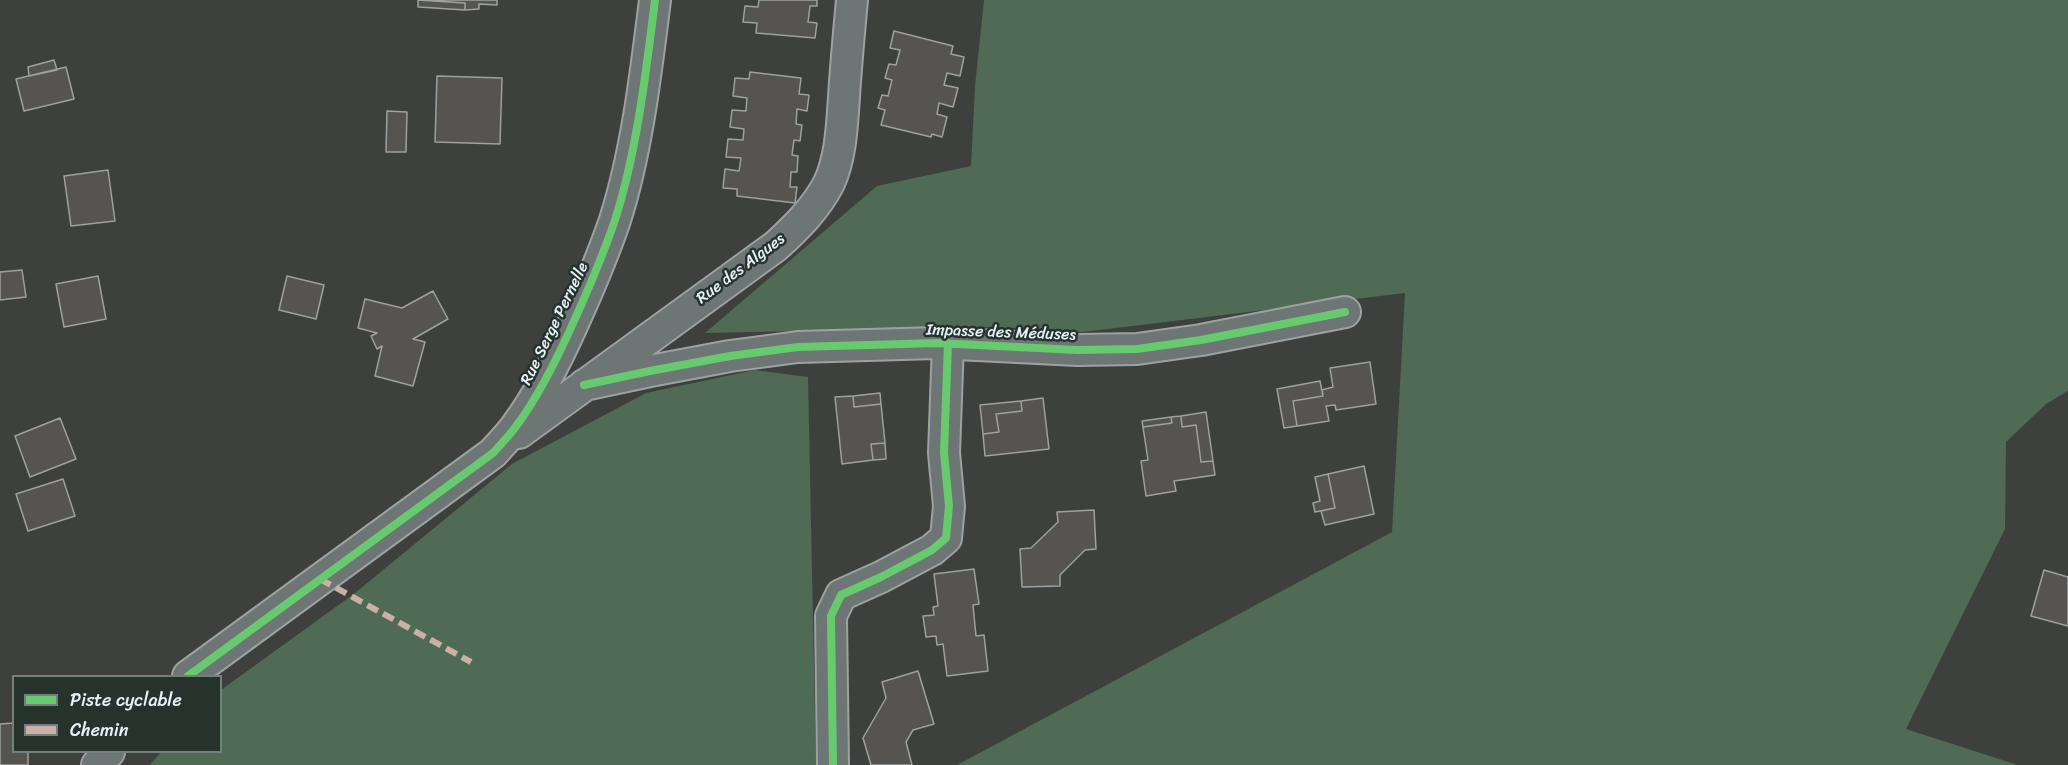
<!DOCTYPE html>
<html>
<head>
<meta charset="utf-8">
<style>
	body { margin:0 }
	#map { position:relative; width:2068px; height:765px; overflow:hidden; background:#3d403c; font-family:Sriracha,sans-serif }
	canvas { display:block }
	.legend { position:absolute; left:12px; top:675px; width:210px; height:78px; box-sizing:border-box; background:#26332d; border:2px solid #747f7e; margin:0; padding:8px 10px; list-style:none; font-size:18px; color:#e8f1f8 }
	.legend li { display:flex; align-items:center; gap:12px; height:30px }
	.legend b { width:30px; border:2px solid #747f7e }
</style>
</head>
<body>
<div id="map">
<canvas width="2068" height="765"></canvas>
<ul class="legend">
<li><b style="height:8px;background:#67ca6e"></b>Piste cyclable</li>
<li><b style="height:8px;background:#cab0a6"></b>Chemin</li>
</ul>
</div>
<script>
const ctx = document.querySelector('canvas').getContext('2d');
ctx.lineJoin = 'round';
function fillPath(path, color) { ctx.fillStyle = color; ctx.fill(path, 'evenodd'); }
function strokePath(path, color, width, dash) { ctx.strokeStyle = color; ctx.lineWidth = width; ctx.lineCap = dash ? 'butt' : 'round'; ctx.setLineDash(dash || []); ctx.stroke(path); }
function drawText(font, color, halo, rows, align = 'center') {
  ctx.font = font + ' Sriracha,sans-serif'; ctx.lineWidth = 5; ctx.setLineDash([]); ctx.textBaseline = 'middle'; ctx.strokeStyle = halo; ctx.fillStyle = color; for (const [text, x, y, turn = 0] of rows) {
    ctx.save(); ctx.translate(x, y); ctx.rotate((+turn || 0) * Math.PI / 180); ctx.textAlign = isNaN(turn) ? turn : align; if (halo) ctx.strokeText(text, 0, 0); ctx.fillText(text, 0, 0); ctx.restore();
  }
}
fillPath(new Path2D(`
	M984,0H2068V391L2046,404L2006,442L2005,529L1906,729L2018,765H957L1392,532L1405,293L1083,332L994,327L705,333L877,186L971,166L975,86Z
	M755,370L808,377L816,765H150L161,752H220L221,690L355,593L512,464L646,393Z`), '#4f6a55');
const building = new Path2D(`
	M418,0L465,3V10L418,7Z
	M422,0H497V5L479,4V9L465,10V3Z
	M759,0H817V6H810L808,22L817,23L815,38L756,33L757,23L743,22L745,6L758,7Z
	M894,31L953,46L951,54L964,57L960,76L947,73L944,85L958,88L953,107L939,103L937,114L947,117L942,137L932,134L931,137L881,125L885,110L878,108L882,95L888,96L892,80L885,78L889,64L896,65L900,50L890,48Z
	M54,60L57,70L29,76L28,67Z
	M66,67L74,99L24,111L16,79Z
	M750,72L801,78L799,94L809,95L807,111L797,109L796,124L802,125L800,141L794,140L792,155L798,156L797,172H791L790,187H797L795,203L737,196V189L723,188L725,169L739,171L741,158L726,157L728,139L743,140L744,129L730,127L732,110L746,111L747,98L733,96L735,78L749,79Z
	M437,76L502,78L500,144L435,142Z
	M387,111L407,112L406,152H386Z
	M108,170L115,221L71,226L64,176Z
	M22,270L26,297L0,300V272Z
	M98,276L106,319L64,327L56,284Z
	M287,276L324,285L316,319L279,310Z
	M433,291L448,319L413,339L425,342L413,386L375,376L382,346L377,349L371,336L377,333L358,328L365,299L402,308Z
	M1370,362L1376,404L1336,410L1335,405L1326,406L1329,421L1297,426L1293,401L1323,396L1322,390L1333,387L1330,368Z
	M1320,381L1323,396L1293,401L1297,426L1284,428L1277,389Z
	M880,393L881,404L854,407L853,396Z
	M853,396L854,407L881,404L885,443L871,444L873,460L842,464L835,397Z
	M1043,398L1049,449L985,456L983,434L999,432L996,414L1022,411L1021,401Z
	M1021,401L1022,411L996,414L999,432L983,434L980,405Z
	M1206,412L1213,461L1201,462L1196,425L1182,427L1181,416Z
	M1181,416L1182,427L1196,425L1201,462L1213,461L1215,475L1174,481L1176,491L1146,496L1141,461L1148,460L1143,427L1172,423L1171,417Z
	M1171,417L1172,423L1143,427L1142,421Z
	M60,418L76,459L30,477L15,436Z
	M885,443L886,459L873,460L871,444Z
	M1364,466L1374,514L1325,525L1321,511L1335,508L1328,474Z
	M1328,474L1335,508L1315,512L1313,503L1320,501L1315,477Z
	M63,479L75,516L28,531L16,494Z
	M1094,510L1096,549L1085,550L1060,575V586L1022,587L1020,549L1031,548L1058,522L1057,512Z
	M974,569L979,604L973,605L976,636L984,635L988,671L947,676L943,644L937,645L936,636L926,637L923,616L934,615L933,607L938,606L934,574Z
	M2044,570L2068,577V626L2031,616Z
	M918,671L934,724L913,730L906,742L912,765H871L863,738L886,698L882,682Z
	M14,723V752H28V765H0V724Z`);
fillPath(building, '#555450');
strokePath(building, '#9ea1a1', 1.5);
const minor = new Path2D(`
	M584,385L650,371L730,356L798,347L937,343L1077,350L1137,349L1201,340L1345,312
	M519,433L776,246C797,227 816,208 829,183C841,157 842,125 844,97C846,64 849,32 852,0
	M188,676L493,453C501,444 510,435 517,425C540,394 558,357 574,321C589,288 603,255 615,220C637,151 646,72 655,0
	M97,765L109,752
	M833,765L831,616L841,595L881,577L932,550L946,538L949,506L944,453L948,343`);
strokePath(minor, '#9ea1a1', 34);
strokePath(minor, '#6e7575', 30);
strokePath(new Path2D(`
	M320,579L471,662`), '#cab0a6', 6, [12, 6]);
strokePath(new Path2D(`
	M584,385L650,371L730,356L798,347L937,343L1077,350L1137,349L1201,340L1345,312
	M188,676L493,453C501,444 510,435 517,425C540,394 558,357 574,321C589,288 603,255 615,220C637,151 646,72 655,0
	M833,765L831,616L841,595L881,577L932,550L946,538L949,506L944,453L948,343`), '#67ca6e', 8);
drawText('16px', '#e8f1f8', '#26332d', [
	["Rue des Algues",741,269,-37],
	["Rue Serge Pernelle",555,324,-64],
	["Impasse des Méduses",1001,333,2]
]);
</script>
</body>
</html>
